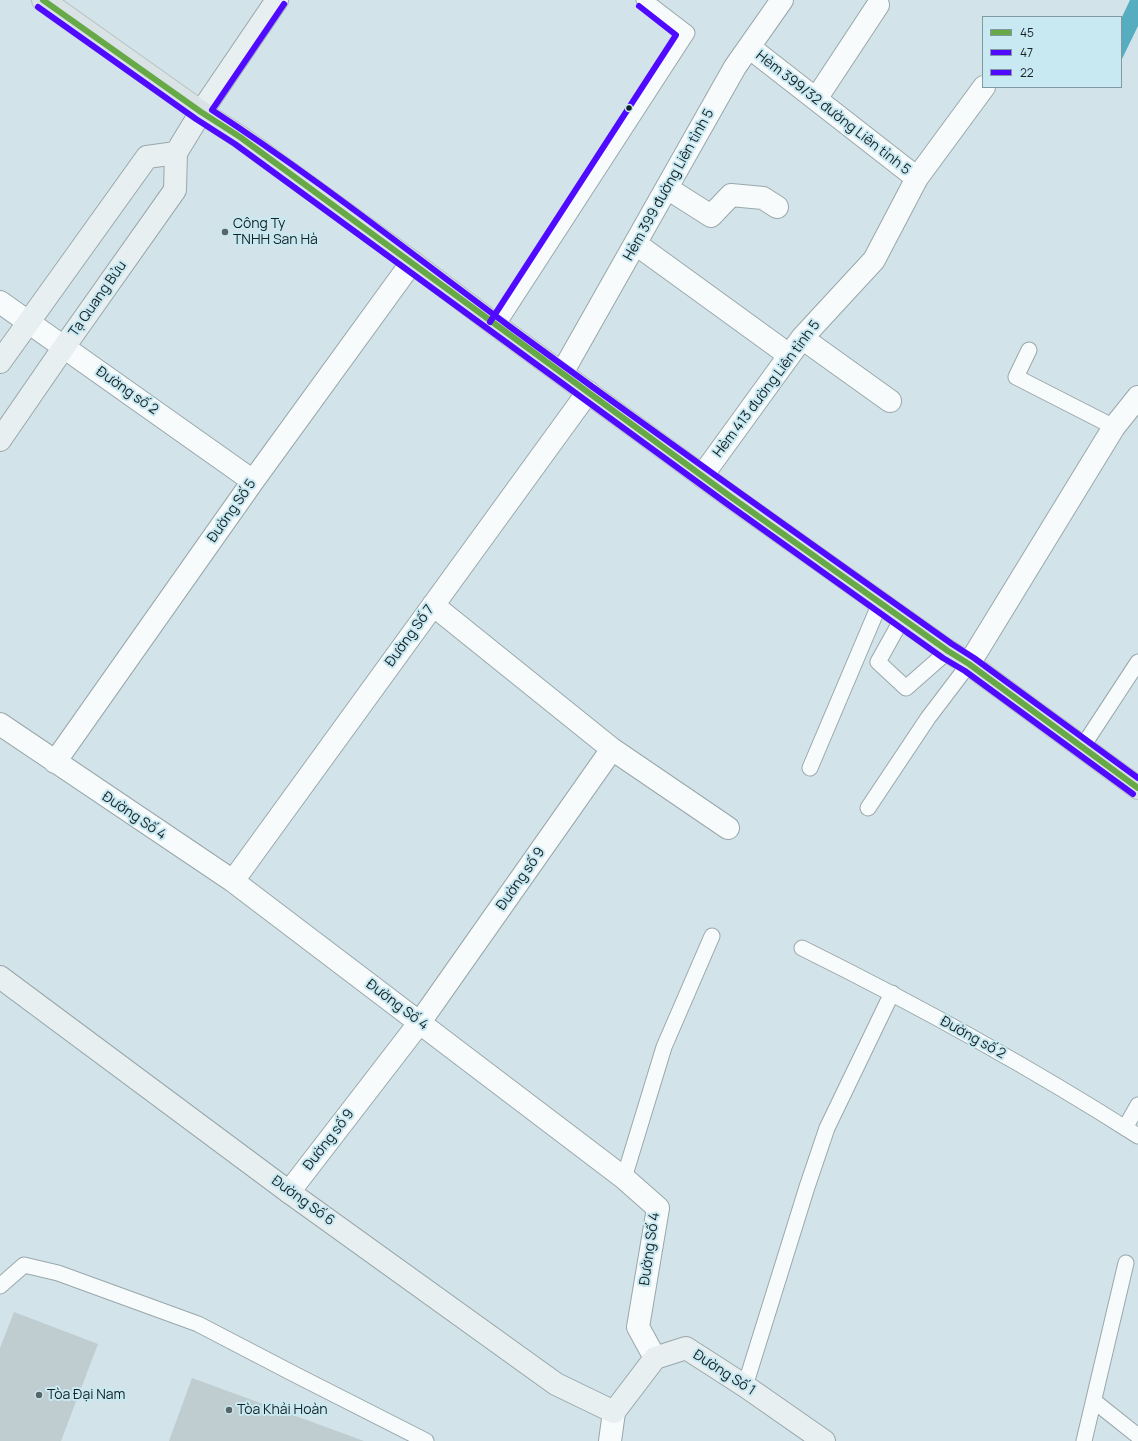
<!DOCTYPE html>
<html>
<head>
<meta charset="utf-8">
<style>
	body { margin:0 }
	#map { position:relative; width:1138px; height:1441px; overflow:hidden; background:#d2e4e9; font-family:Manrope,sans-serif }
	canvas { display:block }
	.legend { position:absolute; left:982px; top:16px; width:140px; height:72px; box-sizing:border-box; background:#c9e9f2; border:1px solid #8199a0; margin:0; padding:5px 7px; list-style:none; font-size:12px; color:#152124 }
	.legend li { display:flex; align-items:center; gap:8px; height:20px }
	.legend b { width:20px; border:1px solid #8199a0 }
</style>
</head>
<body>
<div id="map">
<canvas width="1138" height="1441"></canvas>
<ul class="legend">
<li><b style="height:5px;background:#67a847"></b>45</li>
<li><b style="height:5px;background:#4f0aff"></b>47</li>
<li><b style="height:5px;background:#4f0aff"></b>22</li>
</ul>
</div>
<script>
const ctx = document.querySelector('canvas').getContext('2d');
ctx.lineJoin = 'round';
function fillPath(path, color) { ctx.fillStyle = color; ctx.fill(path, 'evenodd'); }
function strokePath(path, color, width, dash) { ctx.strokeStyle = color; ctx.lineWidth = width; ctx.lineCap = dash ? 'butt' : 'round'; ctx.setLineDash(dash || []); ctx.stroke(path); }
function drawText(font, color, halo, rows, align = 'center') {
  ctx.font = font + ' Manrope,sans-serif'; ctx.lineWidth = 4; ctx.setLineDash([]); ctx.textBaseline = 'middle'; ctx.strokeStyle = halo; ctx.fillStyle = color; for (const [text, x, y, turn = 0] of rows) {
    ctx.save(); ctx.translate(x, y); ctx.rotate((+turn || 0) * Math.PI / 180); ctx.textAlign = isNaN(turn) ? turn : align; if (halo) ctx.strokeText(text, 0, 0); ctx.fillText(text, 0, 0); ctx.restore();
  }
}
fillPath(new Path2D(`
	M1130,0H1138V26L1121,61V19Z`), '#55adbf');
fillPath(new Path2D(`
	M14,1312L98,1344L61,1441H0V1348Z
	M192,1378L364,1441H169Z`), '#bfccd0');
const lane = new Path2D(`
	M497,326L687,33L644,0
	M1029,350L1016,377L1114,427
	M902,619L878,662L906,688L948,651
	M1083,746L1138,662
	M810,768L880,603
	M868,808L928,718L969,664
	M802,948C917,1005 1030,1067 1138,1136
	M1125,1128L1138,1105
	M624,1178L664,1047L712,936
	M0,1286L24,1265L58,1273L198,1324L296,1375L426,1441
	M745,1386L807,1187L827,1128L892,993
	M1094,1401L1138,1436
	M1084,1441L1126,1263`);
const street = new Path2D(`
	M749,47L917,178
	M816,99L878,5
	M667,188L711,216L731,195L763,198L777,207
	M636,244L789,355
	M0,302L253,481
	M802,338L890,401
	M562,373L735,67L782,0
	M702,476L802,338L874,260L917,178L984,87
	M969,664L1114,427L1138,397
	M0,724L233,881L624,1178L658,1208L638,1327L655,1358
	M612,749L728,828
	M55,762L253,481L412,262
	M233,881L588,392
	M289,1192L420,1022L612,749L433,605
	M610,1441L614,1412`);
const secondary = new Path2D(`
	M0,362L147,157L176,153
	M0,440L64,347L175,190L176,153L201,112L277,0
	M0,977L289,1192L556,1384L614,1412L655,1358L686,1348L745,1386L824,1441`);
const primary = new Path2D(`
	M43,0L201,112L240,137L412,262L497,326L731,497L948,651L969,664L1138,788`);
strokePath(lane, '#99a7ab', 17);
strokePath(street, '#99a7ab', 24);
strokePath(secondary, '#99a7ab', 24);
strokePath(primary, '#b8c1c3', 24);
strokePath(lane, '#f8fbfc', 15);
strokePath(street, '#f8fbfc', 22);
strokePath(secondary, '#e8eff1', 22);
strokePath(primary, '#d9e3e6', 22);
strokePath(new Path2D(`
	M43,0L201,112L240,137L731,497L948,651L969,664L1138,788`), '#67a847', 6);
strokePath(new Path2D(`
	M38,7L196,119L235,144L726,503L943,658L965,671L1133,794`), '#4f0aff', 6);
strokePath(new Path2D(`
	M284,4L212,110C315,177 410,253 509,326C656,434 804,539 952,644L974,658L1138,778
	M490,322L676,35L639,6`), '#4f0aff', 6);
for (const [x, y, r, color] of [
	[629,108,3.5,"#152124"],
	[225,232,4,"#576569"],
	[39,1395,4,"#576569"],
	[229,1410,4,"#576569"]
]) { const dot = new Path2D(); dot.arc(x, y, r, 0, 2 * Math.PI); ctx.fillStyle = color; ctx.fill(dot); strokePath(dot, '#c9e9f2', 1.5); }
drawText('14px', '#152124', '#c9e9f2', [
	["Hẻm 399/32 đường Liên tỉnh 5",833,113,38],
	["Hẻm 399 đường Liên tỉnh 5",669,185,-61],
	["Tạ Quang Bửu",98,299,-55],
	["Hẻm 413 đường Liên tỉnh 5",767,389,-53],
	["Đường số 2",127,391,35],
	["Đường Số 5",232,511,-55],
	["Đường Số 7",410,636,-54],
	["Đường Số 4",134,816,34],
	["Đường số 9",521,879,-55],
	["Đường Số 4",397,1005,37],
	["Đường số 2",973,1038,29],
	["Đường số 9",329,1140,-52],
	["Đường Số 6",303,1201,36],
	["Đường Số 4",650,1249,-82],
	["Đường Số 1",724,1373,33]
]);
drawText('14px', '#152124', '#c9e9f2', [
	["Công Ty",233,224],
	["TNHH San Hà",233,240],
	["Tòa Đại Nam",47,1395],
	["Tòa Khải Hoàn",237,1410]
], 'left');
</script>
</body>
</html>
